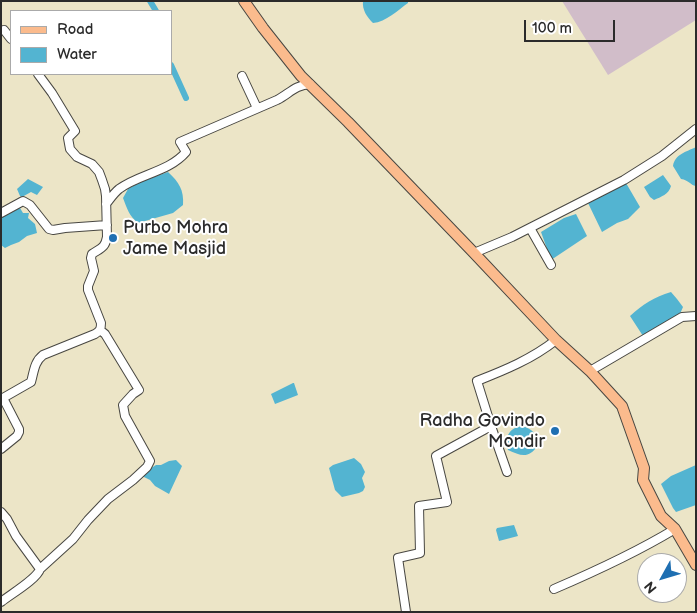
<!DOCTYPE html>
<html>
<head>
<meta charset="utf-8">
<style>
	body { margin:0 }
	#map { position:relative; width:697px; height:613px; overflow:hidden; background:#ece5c7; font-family:"Balsamiq Sans",sans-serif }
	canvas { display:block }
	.frame { position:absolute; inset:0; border:2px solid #2b2b2b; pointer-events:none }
	.legend { position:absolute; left:10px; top:10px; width:162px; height:65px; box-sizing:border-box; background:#fff; border:1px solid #aaa; margin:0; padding:6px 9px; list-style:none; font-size:15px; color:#2b2b2b }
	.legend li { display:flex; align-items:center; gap:10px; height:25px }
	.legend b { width:25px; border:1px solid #aaa }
	.north { position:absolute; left:637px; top:553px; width:50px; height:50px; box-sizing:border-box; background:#fff; border:1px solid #aaa; border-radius:50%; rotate:231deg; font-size:14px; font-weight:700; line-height:20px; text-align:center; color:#2b2b2b }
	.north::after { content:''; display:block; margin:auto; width:18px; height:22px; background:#1f6fb2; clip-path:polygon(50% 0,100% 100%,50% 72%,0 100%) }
	.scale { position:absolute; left:524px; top:20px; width:91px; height:22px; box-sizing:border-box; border:2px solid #2b2b2b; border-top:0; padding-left:6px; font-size:15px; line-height:18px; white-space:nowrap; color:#2b2b2b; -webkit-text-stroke:4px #fff; paint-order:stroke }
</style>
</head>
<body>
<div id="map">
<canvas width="697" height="613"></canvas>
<div class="frame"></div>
<ul class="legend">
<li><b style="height:6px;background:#fbbb8d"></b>Road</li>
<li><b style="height:14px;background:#53b4d1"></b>Water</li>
</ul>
<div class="north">N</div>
<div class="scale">100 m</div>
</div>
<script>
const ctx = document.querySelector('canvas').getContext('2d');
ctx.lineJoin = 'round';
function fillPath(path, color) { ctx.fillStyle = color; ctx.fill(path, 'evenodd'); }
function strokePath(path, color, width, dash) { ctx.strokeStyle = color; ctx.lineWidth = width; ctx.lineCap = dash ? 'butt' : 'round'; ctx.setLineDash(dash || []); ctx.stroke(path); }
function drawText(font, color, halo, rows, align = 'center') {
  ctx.font = font + ' "Balsamiq Sans",sans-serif'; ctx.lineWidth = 4; ctx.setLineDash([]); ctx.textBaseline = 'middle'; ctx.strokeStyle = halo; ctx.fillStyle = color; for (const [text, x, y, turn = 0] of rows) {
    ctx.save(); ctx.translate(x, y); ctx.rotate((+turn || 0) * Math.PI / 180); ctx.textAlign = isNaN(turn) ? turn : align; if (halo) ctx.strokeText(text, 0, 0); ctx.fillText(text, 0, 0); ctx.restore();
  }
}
fillPath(new Path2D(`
	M562,1H696V20L608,75Z`), '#d1bdc9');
fillPath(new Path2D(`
	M363,1H408V3C398,10 386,22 373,23C367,17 362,10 363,1Z
	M696,147V186C690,185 689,180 681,179L673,166C675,154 686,152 696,147Z
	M168,172C179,182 184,190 183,205L173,213L138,223C129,216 127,208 123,198L128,189L140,182Z
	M663,175L671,186C669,194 661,197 654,200L650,197L644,187Z
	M28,179L43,187L37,195L31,192L22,197L20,196L17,189Z
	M621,183H626L640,207L628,219L617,223L602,232L588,203Z
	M20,208L23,213H29L28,218L35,224L37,233L27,236L19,242L11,245L5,248L1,245V218Z
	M576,214L587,236L551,260L541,232L564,218Z
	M671,292L677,299L683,307L680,314L643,336L630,316C643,304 654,297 671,292Z
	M293,383H294L298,395L275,404L271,394Z
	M522,426C533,429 537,434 538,445C529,459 521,456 508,450C504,437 509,428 522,426Z
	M354,458L361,464L365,472L362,478L365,487L363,491L359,493L342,497L335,490L329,468L333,465Z
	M176,460L182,466L169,494L155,486L150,480L142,476L148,470L156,465H161L169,461Z
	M696,465V505L676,512L673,508L661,484L671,476Z
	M514,525L518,536L499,541L496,530L497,528Z`), '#53b4d1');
strokePath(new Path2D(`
	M150,1L156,11
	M171,65L186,98`), '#53b4d1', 6);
const minor = new Path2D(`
	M4,30L11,39
	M242,76L257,108
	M106,204C110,199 114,193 119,189C139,174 169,172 186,152L180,142L277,100C289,94 295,85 310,84
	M1,213L23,201L30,205L49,229L53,230L65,228L107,225
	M530,228L551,265
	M474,253L512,237L624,180L662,156L696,129
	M590,371L682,317L696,316
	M491,426L477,381C505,370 532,359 556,340
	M1,449L17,436L19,432V429L3,398L31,382C34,372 34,362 43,355L95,334C100,331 101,329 101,323L88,290V286L94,271L91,258L92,254C101,248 105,248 107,237L106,196L105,189L102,180L99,172L92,164L77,157L70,149L68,138L75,131L52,93L38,74
	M1,512L7,519L16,536L40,569C37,579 11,594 1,602
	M40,569L73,539L88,520L108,499L133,480L147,467L150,461L125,416L123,405L133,394L139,390L105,334L100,330
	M554,589C596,571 637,552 675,529
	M406,612L398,558L420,553L419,506L447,502L436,456L491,426L507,472`);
const major = new Path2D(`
	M244,1L263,28L301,76L348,122L474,253L556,340L590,371L622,406L644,468L643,480L661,516L675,529L696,565`);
strokePath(minor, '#484742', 10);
strokePath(major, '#484742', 12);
strokePath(minor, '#fff', 8);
strokePath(major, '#fbbb8d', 10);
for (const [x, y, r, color] of [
	[113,238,5,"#1f6fb2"],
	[555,431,5,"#1f6fb2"]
]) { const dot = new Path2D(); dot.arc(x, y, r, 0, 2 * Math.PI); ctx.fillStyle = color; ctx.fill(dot); strokePath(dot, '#fff', 2); }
drawText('18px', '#2b2b2b', '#fff', [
	["Purbo Mohra",123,228],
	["Jame Masjid",123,249],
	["Radha Govindo",545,421,"right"],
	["Mondir",545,442,"right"]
], 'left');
</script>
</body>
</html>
